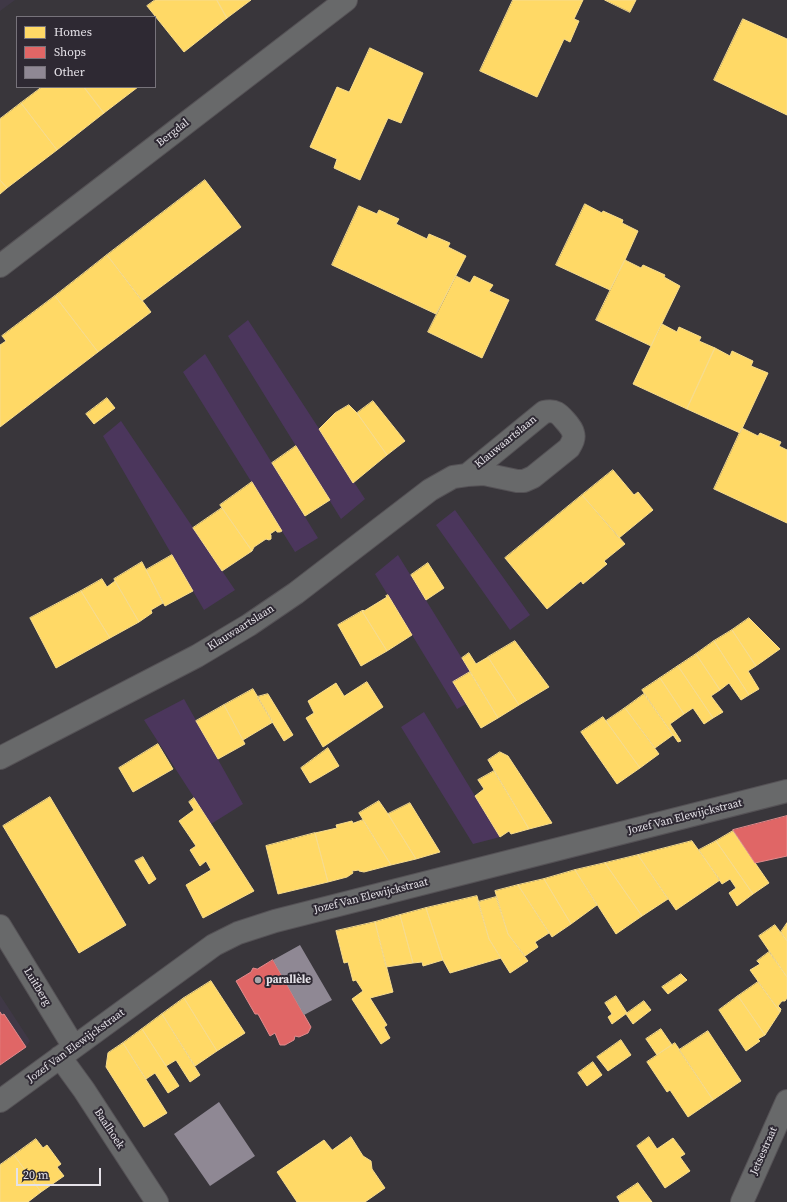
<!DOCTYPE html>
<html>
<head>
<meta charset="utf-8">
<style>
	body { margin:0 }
	#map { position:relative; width:787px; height:1202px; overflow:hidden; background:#39363b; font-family:"Source Serif 4",serif }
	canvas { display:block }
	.legend { position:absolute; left:16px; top:16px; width:140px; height:72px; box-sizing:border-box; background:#2e2933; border:1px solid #77737b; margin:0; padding:5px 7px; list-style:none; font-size:12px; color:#e5e2e8 }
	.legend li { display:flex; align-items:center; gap:8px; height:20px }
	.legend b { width:20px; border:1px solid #77737b }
	.scale { position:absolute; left:16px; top:1168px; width:85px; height:18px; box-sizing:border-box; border:2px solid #e5e2e8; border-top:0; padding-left:5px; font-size:12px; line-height:14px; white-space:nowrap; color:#e5e2e8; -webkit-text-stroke:3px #2e2933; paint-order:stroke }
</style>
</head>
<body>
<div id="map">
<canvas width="787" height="1202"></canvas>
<ul class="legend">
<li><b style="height:11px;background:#ffd966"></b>Homes</li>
<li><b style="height:11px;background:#e06666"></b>Shops</li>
<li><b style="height:11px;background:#8f8894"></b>Other</li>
</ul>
<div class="scale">20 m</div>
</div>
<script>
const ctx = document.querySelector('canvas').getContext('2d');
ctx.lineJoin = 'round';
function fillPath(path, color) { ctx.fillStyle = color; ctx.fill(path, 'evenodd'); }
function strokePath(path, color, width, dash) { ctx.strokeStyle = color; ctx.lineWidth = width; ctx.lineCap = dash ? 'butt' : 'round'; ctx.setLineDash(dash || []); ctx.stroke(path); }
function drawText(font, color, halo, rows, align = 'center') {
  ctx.font = font + ' "Source Serif 4",serif'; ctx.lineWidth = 4; ctx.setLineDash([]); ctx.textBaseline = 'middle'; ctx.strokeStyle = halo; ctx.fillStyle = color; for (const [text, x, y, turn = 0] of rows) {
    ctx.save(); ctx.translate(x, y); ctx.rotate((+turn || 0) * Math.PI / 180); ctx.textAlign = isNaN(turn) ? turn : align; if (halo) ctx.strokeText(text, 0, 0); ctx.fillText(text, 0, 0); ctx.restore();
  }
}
fillPath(new Path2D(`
	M0,0H15L0,11Z
	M0,995L30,1041L26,1047L0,1065Z`), '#3f3846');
fillPath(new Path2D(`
	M248,320L365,499L341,519L228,336Z
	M205,354L318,538L295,552L183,372Z
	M121,421L235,590L204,610L103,436Z
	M455,510L530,615L510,630L436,525Z
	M398,555L484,694L457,709L375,574Z
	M184,699L243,804L211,824L144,720Z
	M424,712L500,837L473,844L401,727Z`), '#4b365c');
const homes = new Path2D(`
	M155,0H217L227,18L184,52L147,6Z
	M217,0H251L227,18Z
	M513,0H583L574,19L579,21L570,42L564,39L537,97L480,71Z
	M605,0H636L630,12Z
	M743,19L787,39V115L714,80Z
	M370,48L423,73L401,123L388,118L360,180L334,168L337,159L310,147L337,87L349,92Z
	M42,87H84L104,113L57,150L21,103Z
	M84,87H138L104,113Z
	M21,103L57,150L7,188L0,180V119Z
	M0,180L7,188L0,194Z
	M205,180L241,227L142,301L107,255Z
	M585,204L602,213L603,211L623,220L622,223L638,231L625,260L610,290L556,265Z
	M359,206L377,214L379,210L399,219L396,224L427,239L429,234L450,243L448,247L466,256L436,314L332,265Z
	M107,255L151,312L98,352L55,296Z
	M625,260L641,268L643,265L665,275L664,277L680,286L651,346L596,320Z
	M456,276L470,283L474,276L493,285L489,291L509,300L482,358L428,332Z
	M55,296L98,352L0,427V345L6,341L2,336Z
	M662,324L677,332L679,327L701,337L699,341L715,348L687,409L633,384L651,346Z
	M715,348L730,356L732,351L753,361L751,366L768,373L740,433L687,409Z
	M107,398L115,408L94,424L86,414Z
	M373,401L405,441L387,455L357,413Z
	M349,405L357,413L387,455L353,483L319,429L335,413Z
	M742,428L758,436L760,433L781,442L779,446L787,450V523L714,489Z
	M296,446L330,500L305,516L272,463Z
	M613,470L634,495L638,492L653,510L619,538L582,495Z
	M252,482L282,531L280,532H277L276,530L270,534L271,535V539L269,540L266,539L254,547L252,551L220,505Z
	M582,495L625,544L604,561L607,564L583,584L581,581L547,609L505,558Z
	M222,508L252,551L222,571L193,528Z
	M172,555L193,591L165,606L146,570Z
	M142,562L163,603L151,610L152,613L139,622L114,579Z
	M428,563L444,588L426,600L411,575Z
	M102,579L107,587L115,581L139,622L110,638L81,591Z
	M81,591L110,638L56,668L30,618Z
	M388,595L412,635L387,651L362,611L363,610L364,611L387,597L386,596Z
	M362,611L387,651L361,666L338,625Z
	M749,618L780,649L756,666L732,630Z
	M732,630L756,666L748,671L759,689L749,695L714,641Z
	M515,641L549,687L519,705L488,657Z
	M714,641L749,695L741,700L729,683L720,690L696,654Z
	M469,653L476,664L488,657L519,705L498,718L462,658Z
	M696,654L720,690L711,696L723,712L713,718L678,666Z
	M678,666L713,718L704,724L693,708L684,714L660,678Z
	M470,672L498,718L481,728L453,682Z
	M660,678L684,714L670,724L681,741L678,742L642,690Z
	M367,682L383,707L323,747L306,718L314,713L308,701L336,683L344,696Z
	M253,689L273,722L243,740L224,705Z
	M268,694L293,735L284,741L257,697Z
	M644,694L673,735L655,748L625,708Z
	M224,705L245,744L218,759L196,721Z
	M625,708L659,754L640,768L606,721Z
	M603,717L640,768L617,784L581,732Z
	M158,744L173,769L133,792L119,768Z
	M328,748L339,766L310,783L301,768Z
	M500,752L508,756L552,823L529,829L488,760Z
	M494,771L529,829L511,834L509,831L500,837L475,796L484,789L478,780Z
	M50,797L126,925L79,953L3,826Z
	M194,798L254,891L203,918L186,885L211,870L206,861L200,866L190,850L196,846L179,821L194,810L189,802Z
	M379,801L388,814L416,859L391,865L359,813Z
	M410,803L440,852L416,859L388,814Z
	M363,820L391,865L364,872L359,871V870L352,871L353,873L347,877L328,882L315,833L337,828L336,825L352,821L353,823Z
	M733,831L769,883L753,894L716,841Z
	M315,833L328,882L278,894L266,846Z
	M692,841L720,880L676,910L638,855Z
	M716,841L753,894L737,906L729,893L736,888L730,879L722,884L699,850Z
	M638,855L668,899L642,916L605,863Z
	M143,857L156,879L149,884L135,861Z
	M605,863L642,916L616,934L575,870Z
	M575,870L597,905L571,924L544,879Z
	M544,879L571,924L552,937L518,885Z
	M518,885L549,933L535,942L538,947L525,956L508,934L495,891Z
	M477,896L489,939L501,958L450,973L443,960L426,908Z
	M496,897L508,934L528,961L510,973L489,939L478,902Z
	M426,908L443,960L423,966L422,962L413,963L400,915Z
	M400,915L413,963L386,967L375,922Z
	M375,922L393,992L370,998L387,1025L384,1027L390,1038L381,1044L352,999L363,991L356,980L353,981L348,962L344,963L336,931Z
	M787,923V941L781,932Z
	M775,925L787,941V977L759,936Z
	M769,952L787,977V998L785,1001H782L778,1006L781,1009L780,1012L750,970L760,964L757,961Z
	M681,974L687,980L668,994L662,987Z
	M211,981L245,1033L217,1051L184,998Z
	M758,982L780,1012L765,1035L738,996Z
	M616,996L627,1013L612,1024L608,1017L612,1014L605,1003Z
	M738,996L765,1035L758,1039L760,1041L746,1051L719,1010Z
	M184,998L217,1051L195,1066L162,1014Z
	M644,1001L651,1010L633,1024L626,1014Z
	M162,1014L200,1075L190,1082L176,1060L166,1066L142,1029Z
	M142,1029L179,1086L168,1093L155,1073L146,1079L123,1043Z
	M661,1029L672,1045L657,1055L646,1039Z
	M708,1031L741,1081L713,1100L679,1050Z
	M621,1040L631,1055L608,1071L597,1057Z
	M123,1043L167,1113L144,1127L106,1067L108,1053Z
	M675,1043L713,1100L688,1117L670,1090L667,1092L647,1062Z
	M593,1062L602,1075L587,1086L578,1073Z
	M351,1137L363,1156L371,1161L372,1169L385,1188L365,1202H297L277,1172L324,1140L332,1150Z
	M649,1137L657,1149L673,1138L685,1154L680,1157L690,1171L665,1188L637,1146Z
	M36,1139L43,1148L47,1145L61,1164L57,1167L64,1176L41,1192L14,1155Z
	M14,1155L41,1192L28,1202H0V1165Z
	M638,1183L652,1202H620L617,1197Z`);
fillPath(homes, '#ffd966');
strokePath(homes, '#f7dc8d', 1);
const shops = new Path2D(`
	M787,816V856L755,863L733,830Z
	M273,960L311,1027L308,1033L299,1037L295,1036L294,1040L285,1045H280L275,1033L270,1036L258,1014H255L236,981L251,972L253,968L257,969Z
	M0,1012L2,1015L4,1014L26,1047L0,1065Z`);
fillPath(shops, '#e06666');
strokePath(shops, '#e28b8d', 1);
fillPath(new Path2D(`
	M300,945L332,1000L304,1015L273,960Z
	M219,1102L255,1156L210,1186L174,1134Z`), '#8f8894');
const minor = new Path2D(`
	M0,266L346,0
	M0,758L197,656L249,625L296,593L430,490L453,477L467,475L484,474L517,481H524L533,477L569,448C572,443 575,438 573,433C573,430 570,427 568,424C560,415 557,409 544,412L467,475
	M0,926L74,1047
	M60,1057L84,1090L157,1202
	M0,1101L214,945L238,933L275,921L787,791
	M742,1202L787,1101`);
strokePath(minor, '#555256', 24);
strokePath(minor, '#68696a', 22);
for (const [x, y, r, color] of [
	[258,980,4,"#a9a6ab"]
]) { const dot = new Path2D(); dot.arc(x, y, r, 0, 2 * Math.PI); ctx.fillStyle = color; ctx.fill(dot); strokePath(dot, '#2e2933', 1.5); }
drawText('11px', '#e5e2e8', '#2e2933', [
	["Bergdal",173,133,-38],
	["Klauwaartslaan",506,442,-39],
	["Klauwaartslaan",241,628,-32],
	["Jozef Van Elewijckstraat",685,817,-14],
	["Jozef Van Elewijckstraat",371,896,-14],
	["Luitberg",37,987,59],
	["Jozef Van Elewijckstraat",76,1046,-36],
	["Baalhoek",109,1129,57],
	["Jetsestraat",764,1151,-66]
]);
drawText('bold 11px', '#e5e2e8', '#2e2933', [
	["parallèle",266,980]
], 'left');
</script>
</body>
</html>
